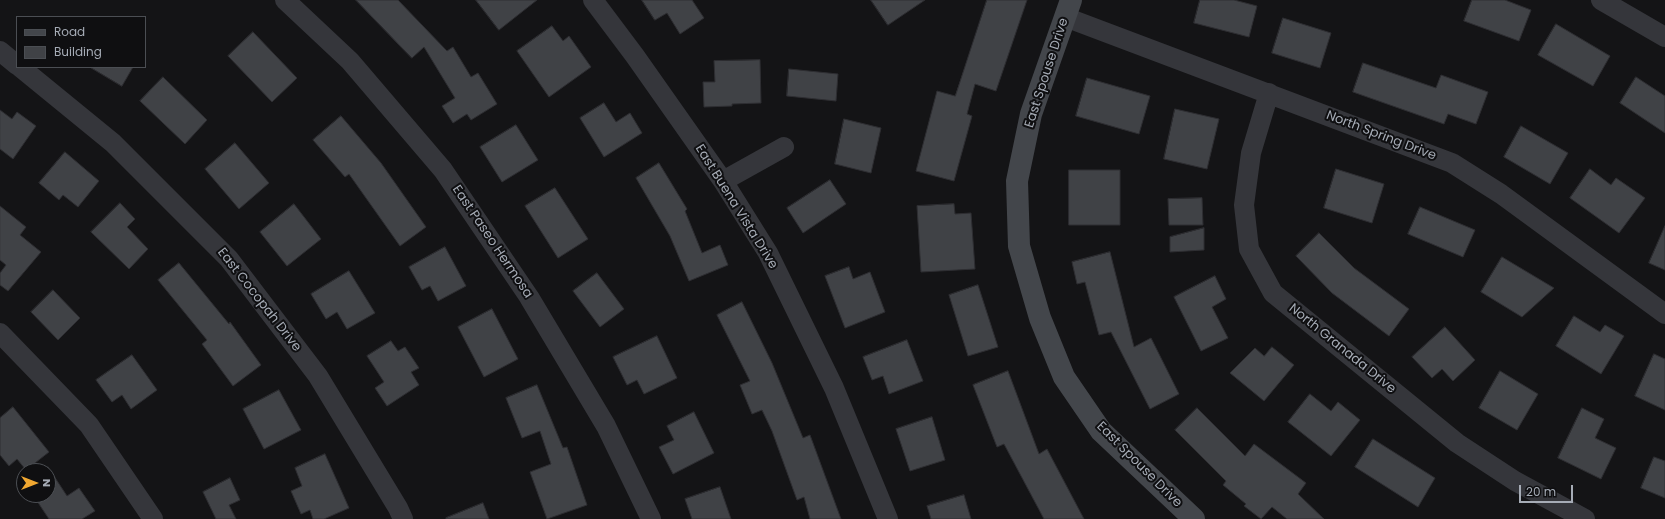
<!DOCTYPE html>
<html>
<head>
<meta charset="utf-8">
<style>
	body { margin:0 }
	#map { position:relative; width:1665px; height:519px; overflow:hidden; background:#141416; font-family:Poppins,sans-serif }
	canvas { display:block }
	.legend { position:absolute; left:16px; top:16px; width:130px; height:52px; box-sizing:border-box; background:#0f0f11; border:1px solid #4b4e53; margin:0; padding:5px 7px; list-style:none; font-size:12px; color:#a6acb6 }
	.legend li { display:flex; align-items:center; gap:8px; height:20px }
	.legend b { width:20px; border:1px solid #4b4e53 }
	.north { position:absolute; left:16px; top:463px; width:40px; height:40px; box-sizing:border-box; background:#0f0f11; border:1px solid #4b4e53; border-radius:50%; rotate:90deg; font-size:11px; font-weight:700; line-height:16px; text-align:center; color:#a6acb6 }
	.north::after { content:''; display:block; margin:auto; width:14px; height:18px; background:#f1a831; clip-path:polygon(50% 0,100% 100%,50% 72%,0 100%) }
	.scale { position:absolute; left:1519px; top:485px; width:54px; height:18px; box-sizing:border-box; border:2px solid #a6acb6; border-top:0; padding-left:5px; font-size:12px; line-height:14px; white-space:nowrap; color:#a6acb6; -webkit-text-stroke:3px #0f0f11; paint-order:stroke }
</style>
</head>
<body>
<div id="map">
<canvas width="1665" height="519"></canvas>
<ul class="legend">
<li><b style="height:5px;background:#43464b"></b>Road</li>
<li><b style="height:11px;background:#404246"></b>Building</li>
</ul>
<div class="north">N</div>
<div class="scale">20 m</div>
</div>
<script>
const ctx = document.querySelector('canvas').getContext('2d');
ctx.lineJoin = 'round';
function fillPath(path, color) { ctx.fillStyle = color; ctx.fill(path, 'evenodd'); }
function strokePath(path, color, width, dash) { ctx.strokeStyle = color; ctx.lineWidth = width; ctx.lineCap = dash ? 'butt' : 'round'; ctx.setLineDash(dash || []); ctx.stroke(path); }
function drawText(font, color, halo, rows, align = 'center') {
  ctx.font = font + ' Poppins,sans-serif'; ctx.lineWidth = 4; ctx.setLineDash([]); ctx.textBaseline = 'middle'; ctx.strokeStyle = halo; ctx.fillStyle = color; for (const [text, x, y, turn = 0] of rows) {
    ctx.save(); ctx.translate(x, y); ctx.rotate((+turn || 0) * Math.PI / 180); ctx.textAlign = isNaN(turn) ? turn : align; if (halo) ctx.strokeText(text, 0, 0); ctx.fillText(text, 0, 0); ctx.restore();
  }
}
const building = new Path2D(`
	M356,0H398L447,51L453,47L471,77L478,73L497,104L471,120L467,114L453,123L442,106L455,98L424,47L412,58Z
	M476,0H537L499,30Z
	M642,0H692L704,18L680,34L667,13L655,20Z
	M871,0H925L888,25Z
	M987,0H1027L996,91L975,84L967,114L972,116L954,181L916,171L937,91L955,96Z
	M1200,0H1234L1257,6L1249,37L1194,23Z
	M1472,0H1505L1531,10L1519,41L1464,21Z
	M1283,18L1331,33L1320,68L1272,53Z
	M1556,24L1610,56L1593,86L1538,55Z
	M552,26L563,41L569,36L591,67L549,97L517,51Z
	M253,32L297,78L272,102L228,56Z
	M760,60L761,103L732,104V106L704,107L703,82H715L714,61Z
	M1363,63L1436,88L1441,75L1488,92L1476,124L1448,114L1444,124L1353,92Z
	M90,67H133L122,86Z
	M789,69L838,74L836,101L787,96Z
	M163,77L207,120L185,144L140,101Z
	M1636,77L1665,96V133L1620,103Z
	M1087,78L1150,96L1139,134L1076,116Z
	M604,103L616,122L630,113L642,133L604,157L580,118Z
	M1175,109L1219,119L1207,169L1164,159Z
	M0,110L12,119L17,112L36,126L13,159L0,149Z
	M341,116L381,163L426,227L400,246L349,174L345,177L313,140Z
	M844,119L881,128L871,173L835,164Z
	M516,125L538,160L502,182L480,147Z
	M1521,126L1568,153L1550,184L1504,157Z
	M235,143L269,183L239,209L205,169Z
	M65,152L99,181L78,207L63,195L59,200L39,183Z
	M659,163L687,209L685,211L702,253L720,245L728,265L689,281L670,236L636,178Z
	M1336,169L1384,184L1372,223L1324,208Z
	M1590,169L1611,185L1616,178L1645,198L1619,233L1570,198Z
	M1069,170H1120V225H1069Z
	M830,180L846,204L803,233L787,208Z
	M555,188L588,239L558,258L525,206Z
	M1202,198L1203,225H1169L1168,199Z
	M120,203L135,219L127,227L148,249L129,269L91,232Z
	M294,204L321,239L287,266L260,232Z
	M954,204L955,214L971,213L975,269L921,272L917,206Z
	M0,206L26,227L20,235L41,252L8,291L0,285V273L6,265L0,260Z
	M1420,207L1475,230L1463,257L1408,234Z
	M1665,226V270L1649,263Z
	M1204,228V250L1170,252V237Z
	M1319,233L1354,268L1409,309L1389,336L1332,293L1296,256Z
	M445,247L466,286L438,301L430,286L422,290L409,267Z
	M1110,252L1134,347L1151,338L1179,394L1150,409L1111,332L1099,335L1085,282L1077,284L1072,262Z
	M1502,257L1554,288L1522,317L1481,292Z
	M179,263L229,324L230,322L261,365L233,386L202,344L207,340L158,280Z
	M849,267L853,279L870,272L885,312L845,328L825,276Z
	M349,271L375,313L347,329L337,312L326,319L311,294Z
	M597,273L624,309L600,327L573,291Z
	M1215,276L1226,299L1212,307L1228,338L1201,351L1174,297Z
	M978,285L998,347L968,356L949,295Z
	M53,290L80,318L58,340L31,312Z
	M742,302L772,363L803,438L810,435L841,519H810L804,497L797,500L772,431L762,410L752,414L740,385L750,381L717,315Z
	M492,309L518,359L484,377L458,327Z
	M1574,316L1600,332L1605,325L1624,336L1601,374L1556,346Z
	M1445,327L1475,360L1453,381L1442,369L1432,378L1412,357Z
	M657,336L677,378L644,394L637,380L627,385L613,357Z
	M907,340L923,381L889,394L883,376L872,380L863,357Z
	M391,341L398,351L405,347L419,368L411,372L419,385L387,406L375,388L384,382L367,356Z
	M1272,347L1294,365L1264,401L1230,373L1255,348L1264,356Z
	M1654,354L1665,359V410L1635,396Z
	M132,355L157,390L131,409L122,395L112,402L96,380Z
	M1008,371L1039,454L1047,449L1084,519H1044L1004,444L997,447L973,385Z
	M1500,371L1538,394L1517,430L1479,408Z
	M537,385L563,448L567,447L587,505L547,519L530,472L551,464L540,431L522,438L506,398Z
	M279,390L301,430L264,449L243,409Z
	M1310,394L1331,411L1338,402L1360,420L1331,456L1288,422Z
	M13,407L49,452L26,470L17,459L9,466L0,455V418Z
	M1197,408L1245,456L1254,444L1306,483L1298,494L1324,519H1287L1272,507L1261,519L1244,506L1246,504L1223,485L1226,481L1175,430Z
	M1582,408L1604,419L1595,438L1616,448L1601,479L1558,458Z
	M694,412L714,453L673,474L659,447L674,440L667,426Z
	M932,417L945,460L910,471L896,429Z
	M1373,439L1435,478L1418,507L1355,467Z
	M325,454L349,508L324,519H313L310,510L301,514L291,491L302,486L295,468Z
	M1654,457L1665,461V498L1641,488Z
	M48,467L67,496L79,488L95,511L82,519H49L33,495H48Z
	M230,478L240,500L229,505L236,519H216L203,492Z
	M720,487L731,519H692L685,499Z
	M964,495L971,519H931L927,506Z
	M483,503L489,519H446V518Z`);
fillPath(building, '#404246');
strokePath(building, '#2e2e32', 1);
strokePath(new Path2D(`
	M285,0L350,61L443,170L529,297L606,426L651,519
	M593,0L635,56L723,181L768,253L834,388L888,519
	M1601,0L1665,37
	M1065,17L1452,163L1501,194L1665,314
	M0,51L17,65
	M20,67L113,143L229,259L318,376L398,508L403,519
	M1269,93L1251,153L1244,205L1249,249L1273,293L1457,443L1515,481L1585,519
	M723,181L784,147
	M0,333L89,425L153,519`), '#35363b', 20);
strokePath(new Path2D(`
	M1071,0L1031,114L1017,181L1019,246L1040,318L1064,377L1101,431L1194,519`), '#43464b', 22);
drawText('13px', '#a6acb6', '#0f0f11', [
	["East Spouse Drive",1047,73,-72],
	["North Spring Drive",1381,136,21],
	["East Buena Vista Drive",736,207,58],
	["East Paseo Hermosa",492,242,56],
	["East Cocopah Drive",259,300,52],
	["North Granada Drive",1342,349,39],
	["East Spouse Drive",1139,465,45]
]);
</script>
</body>
</html>
